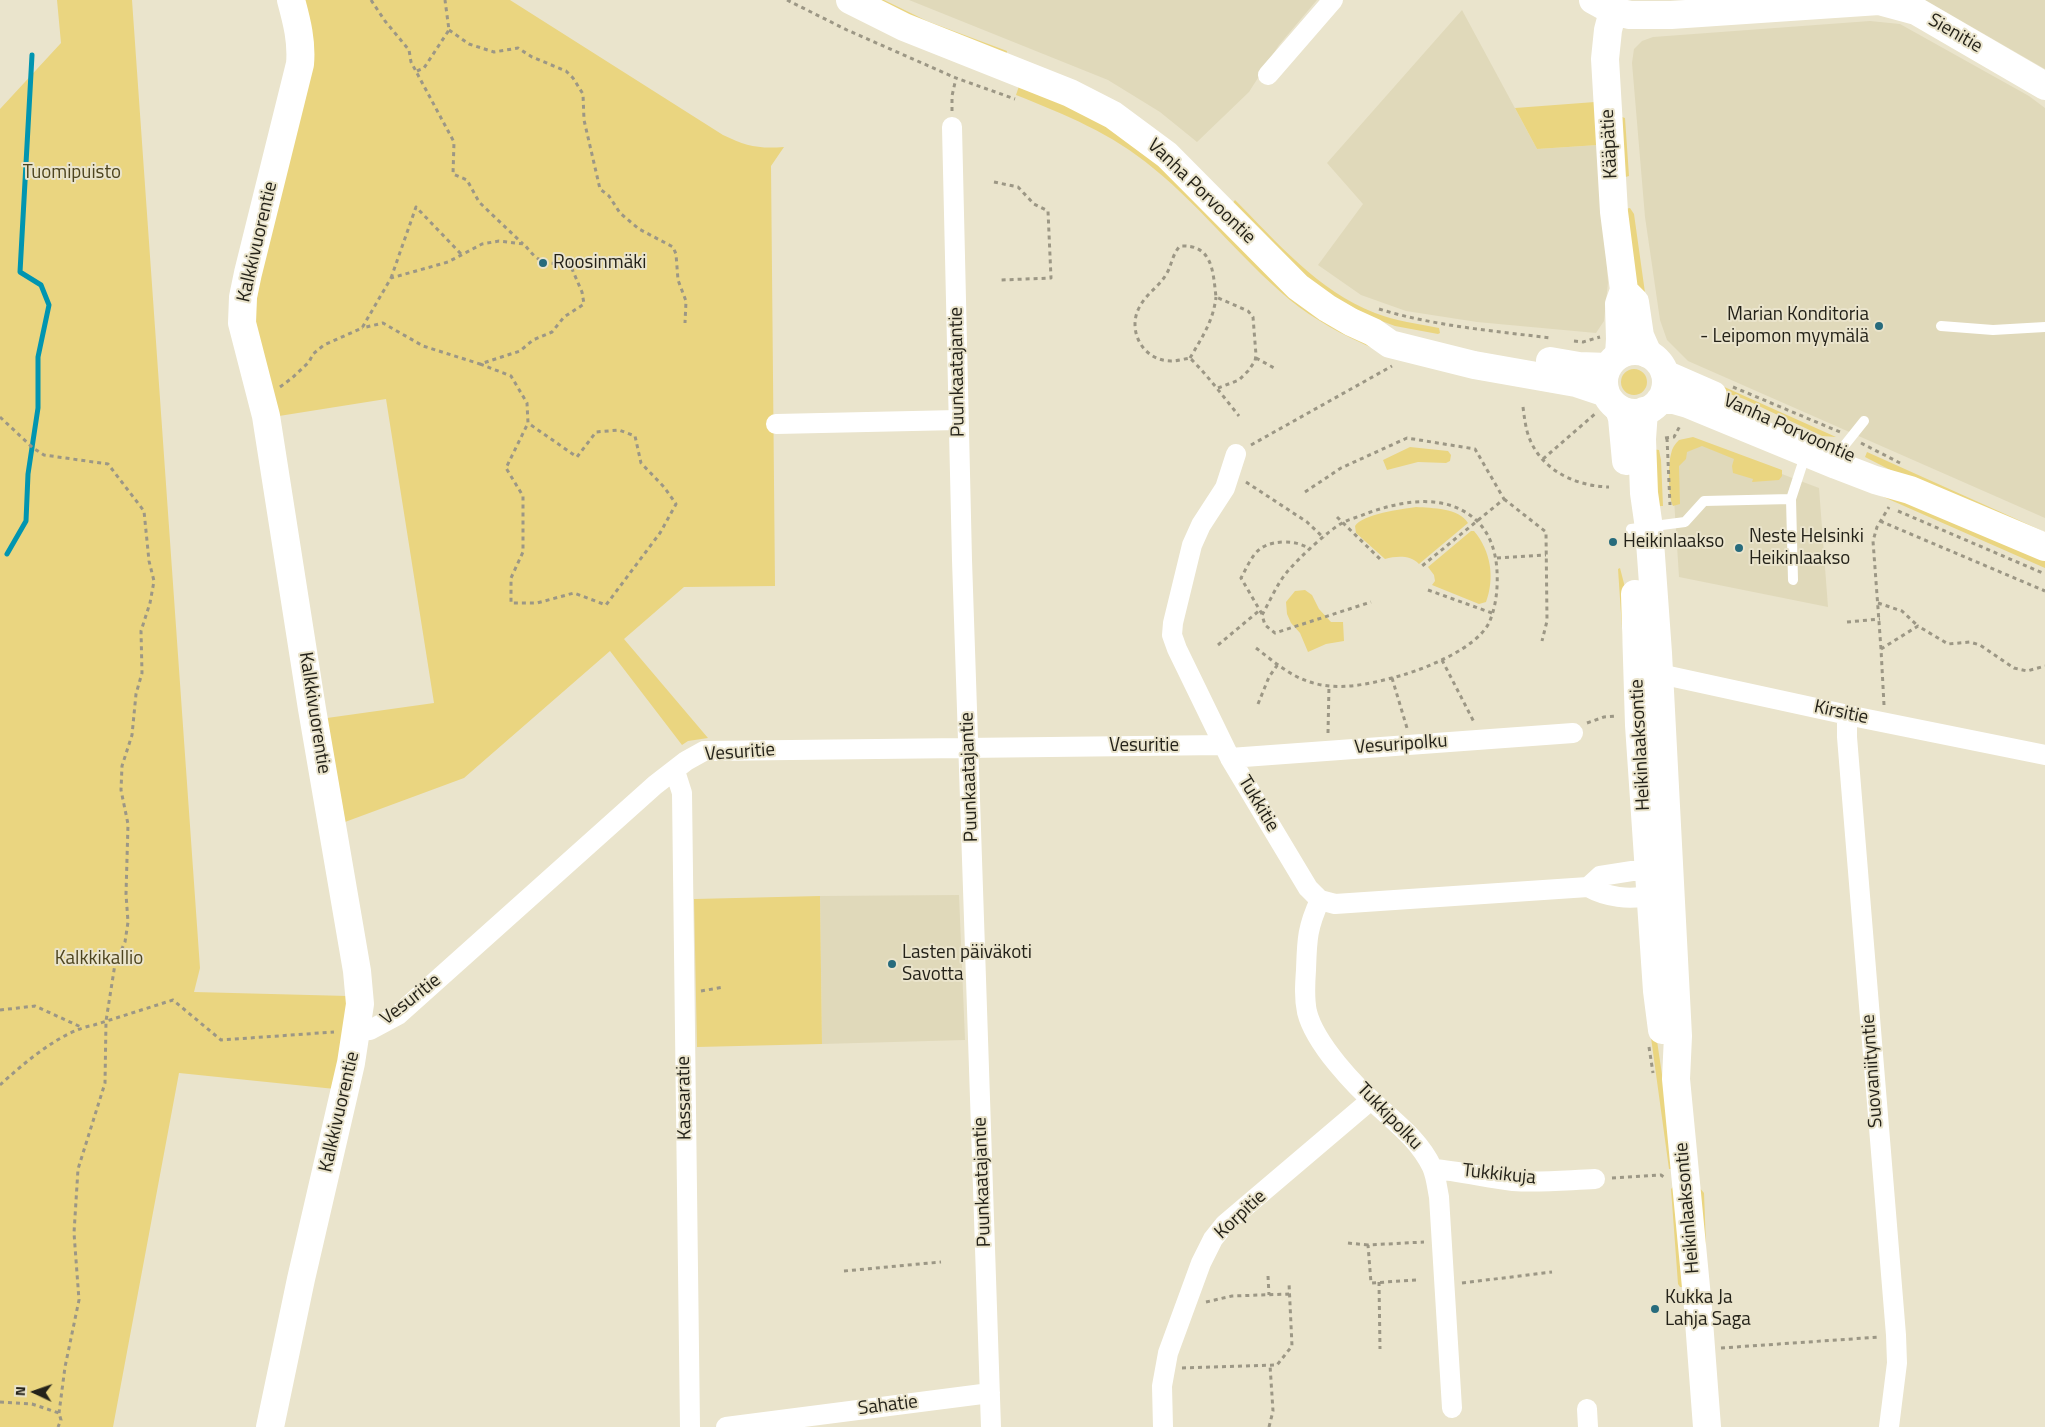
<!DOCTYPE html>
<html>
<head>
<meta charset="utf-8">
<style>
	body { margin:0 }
	#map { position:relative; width:2045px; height:1427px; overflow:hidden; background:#eae4cc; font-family:"Titillium Web",sans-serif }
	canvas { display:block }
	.north { position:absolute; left:10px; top:1367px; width:50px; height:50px; -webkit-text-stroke:4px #eae4cc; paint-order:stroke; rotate:273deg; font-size:14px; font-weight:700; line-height:20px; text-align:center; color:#242219 }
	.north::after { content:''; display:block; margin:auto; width:18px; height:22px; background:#242219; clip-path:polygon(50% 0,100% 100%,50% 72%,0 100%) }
</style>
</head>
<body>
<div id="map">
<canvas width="2045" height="1427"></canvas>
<div class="north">N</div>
</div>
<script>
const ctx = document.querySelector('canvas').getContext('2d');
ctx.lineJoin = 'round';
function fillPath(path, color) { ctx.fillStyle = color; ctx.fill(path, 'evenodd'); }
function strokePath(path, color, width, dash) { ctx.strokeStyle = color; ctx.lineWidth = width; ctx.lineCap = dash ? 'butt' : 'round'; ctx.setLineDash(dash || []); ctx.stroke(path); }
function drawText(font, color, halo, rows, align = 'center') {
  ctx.font = font + ' "Titillium Web",sans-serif'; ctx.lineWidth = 4; ctx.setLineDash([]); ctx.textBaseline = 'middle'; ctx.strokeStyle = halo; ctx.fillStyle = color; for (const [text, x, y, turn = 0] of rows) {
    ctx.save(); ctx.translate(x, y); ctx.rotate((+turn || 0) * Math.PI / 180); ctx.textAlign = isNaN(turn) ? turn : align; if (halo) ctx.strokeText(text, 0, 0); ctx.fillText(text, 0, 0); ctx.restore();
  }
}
fillPath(new Path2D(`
	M909,0H1317L1279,45L1249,92L1197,142L1160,112L1108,80Z
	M1925,0H2045V69Z
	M1462,10L1537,149L1598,145L1608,282L1604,321L1596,333L1477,322L1406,311L1361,295L1318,265L1363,204L1327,163Z
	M1870,21L1900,24L2029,96L2045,108V518L1688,361L1667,340L1660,320L1645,217L1632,63L1634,49L1642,41L1653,37Z
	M1697,442L1819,488L1828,607L1679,577L1672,468L1676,452Z
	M959,895L965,1040L822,1044L820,896Z`), '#e0d9ba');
fillPath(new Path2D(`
	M57,0H132L200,968L194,992L348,996L335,1089L179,1073L113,1427H0V109L61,43Z
	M299,0H510L723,135C746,146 758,149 784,147L771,166L775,586L684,587L624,639L708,738L688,741L682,745L610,651L464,778L345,822L327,718L434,703L386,399L279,416L254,329L259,277Z
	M873,0H884L927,21L1007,51L1006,57Z
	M1019,86L1066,104L1120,133L1382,352C1353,340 1325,326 1299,307C1246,266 1205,210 1153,168C1113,134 1064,114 1016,95Z
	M1595,102L1598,145L1537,149L1515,108Z
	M1622,117L1625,118L1629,176L1622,178L1620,119Z
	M1235,200C1277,242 1318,291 1375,313C1396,321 1418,324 1439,328L1440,333L1438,334L1395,326L1368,316L1319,289L1231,205Z
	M1630,208L1634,214L1647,307L1641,314L1625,209Z
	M1621 382a13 13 0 1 1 26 0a13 13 0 1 1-26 0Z
	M1711,381L1836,437L1822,436L1744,399L1704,385Z
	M1693,437L1782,470V476L1779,480L1752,482L1753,479L1733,473L1732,466L1734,459L1702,446L1687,452L1686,459L1679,466L1680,504L1673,506C1668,497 1668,464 1671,454C1672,448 1675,444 1679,440Z
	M1410,447L1448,451L1451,455L1450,461L1446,463L1418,462L1387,470L1383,460Z
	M1647,448L1659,450L1661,460L1663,506H1656Z
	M1867,452L2045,532V537L1906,478L1865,457Z
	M1845,477L2045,560V568L1845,480Z
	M1416,507C1432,508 1459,508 1468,523L1419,564C1410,555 1397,556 1385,559L1356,533L1355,526C1363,514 1401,509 1416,507Z
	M1471,531H1474C1491,551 1495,578 1486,602L1479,604L1432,585L1435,581L1434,575L1428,567Z
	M1620,568L1628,599L1623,643L1618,569Z
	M1305,590L1312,595L1319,609L1331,622H1343L1344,641L1326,644L1308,652L1300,633L1291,623L1287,614L1286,602L1295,591Z
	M820,896L822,1044L697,1047L694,899Z
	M1649,1023L1656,1034L1676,1169H1669Z
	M1698,1186L1704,1193L1706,1245L1705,1247Z
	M1673,1187L1685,1287H1680L1678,1284L1671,1189Z`), '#ead580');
strokePath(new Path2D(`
	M7,554L26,521L28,474L38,408V357L49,305L41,285L20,272L32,55`), '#0195b0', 5);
strokePath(new Path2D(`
	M371,0L385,21L409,50L411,62L454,142L453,174L467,180L479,202L523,244
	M787,0L847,30L956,78L1015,99
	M449,30L469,44L494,52L518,48L532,57L566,71L573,78L583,94L584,120L600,189L609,196L620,213L639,229L673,247L676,254L678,280L686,301L685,323
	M417,71L424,68L449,30L445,0
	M952,111V96L956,78
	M994,182L1018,187L1034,204L1048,211L1051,278L1001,280
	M391,278L416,207L462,255
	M1379,309C1434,326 1494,331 1551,338
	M1574,341L1583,342L1600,337
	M1190,358C1202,337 1213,322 1216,297
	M1256,358L1276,369
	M480,364L511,376L527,403L528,423L506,468L523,496V552L511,578V603H537L574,593L606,605L660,533L676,504L664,487L641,463L635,436L619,430L596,432L577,457L528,423
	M280,387L292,378L309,362L313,354L324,345L362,328L391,278L448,262L482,244L499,241L524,244C538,262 545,266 569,262L582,292L584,304L564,317L552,332L533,340L520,351L480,364L423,346L383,323L362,328
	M1733,387L1840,432
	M1218,388L1239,380L1248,371L1255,361L1256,355L1253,317L1248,311L1216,297C1213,272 1213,244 1180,246C1172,255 1172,264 1167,273C1160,286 1147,293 1140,306C1126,330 1143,361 1171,361C1177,361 1184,359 1190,358C1208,376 1223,396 1239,416
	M1523,407C1524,415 1525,423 1527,431C1537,468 1573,486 1609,487
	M0,417L33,448L44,455L108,464L144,511L149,561L154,581L150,603L141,631L142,673L136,694L132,735L122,766L121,790L128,824L126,894L128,922L125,942L115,964L106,1021L105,1083L78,1169L74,1233L79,1300L65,1367L59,1413
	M1665,438L1674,437L1681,424
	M1667,438L1670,505
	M1861,443L1900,463
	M1251,445L1392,366
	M1543,459L1596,413
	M1246,482L1307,522L1324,538
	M1305,492L1341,468L1407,438L1475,449L1504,499L1422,566
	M1504,499L1546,532L1547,621L1542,641
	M1898,511L2045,574
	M1337,517L1381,560
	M1880,521L2045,591
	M1497,558L1546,555
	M1428,590L1492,613
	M1878,603L1902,611L1918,626
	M1262,614L1241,578C1253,556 1256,543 1284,542C1295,542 1301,544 1311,549
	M1847,622L1880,619
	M1218,645L1260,610
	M1256,648C1273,661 1290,676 1310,682C1340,692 1374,683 1403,675C1429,667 1476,648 1489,623C1496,607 1498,588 1497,571C1496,552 1490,533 1476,520C1445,492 1400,501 1365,514C1358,517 1350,519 1344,522C1327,531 1299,558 1287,572C1277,584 1270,601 1262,615L1265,625L1275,633L1371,602
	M1881,649L1873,541L1877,527L1889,507
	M1442,660L1475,724
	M1392,678L1407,728
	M1258,704L1269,677L1278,664
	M1884,705L1881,649L1918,626L1948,644L1970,642L1980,645L2014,668L2027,671L2045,666
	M1587,723L1604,717L1617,716
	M1328,733L1329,686
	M701,991L724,987
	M0,1010L35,1006L81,1027
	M1649,1047L1653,1073
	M0,1085C24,1063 61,1031 94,1025L173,1000L221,1040L334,1032
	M1612,1178L1661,1175L1665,1178
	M1348,1243L1368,1245
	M844,1271L941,1262
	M1268,1276L1269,1295
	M1416,1280L1371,1283L1368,1245L1424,1242
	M1379,1282L1380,1349
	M1462,1283L1552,1272
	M1206,1302L1232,1296L1289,1294
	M1721,1348L1880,1337
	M1182,1368L1277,1365L1292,1346L1289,1283
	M0,1402L32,1404L59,1413L61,1420L58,1427
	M1269,1427L1273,1411L1270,1365`), '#9c9785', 3, [4, 4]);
strokePath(new Path2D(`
	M1941,326L1993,330L2045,327
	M1840,451L1864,421
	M1631,529L1685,522L1704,501L1791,499
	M1793,580L1791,499L1806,453`), '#fff', 10);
strokePath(new Path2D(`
	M1268,75L1333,0
	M952,127L962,560L991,1427
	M776,424L958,420
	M1236,454L1225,488L1201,525L1192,545L1173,623L1172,635L1177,649L1230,758L1308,888L1320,900L1335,904L1588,887C1604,896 1632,902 1650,894C1654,892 1657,889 1660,887
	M1646,671L1862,718L2045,755
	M1847,715V737L1896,1335L1897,1363L1889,1427
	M1230,758L1573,733
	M675,771L682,793L690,1427
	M1588,887L1600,876L1632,871H1649L1662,876
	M1320,900C1307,928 1307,940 1306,970C1305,984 1304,998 1307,1012C1315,1044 1355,1086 1380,1108C1400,1126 1420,1142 1432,1167C1436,1176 1437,1187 1439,1197L1452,1408
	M357,1031L370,1030L398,1015L655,785L686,761L704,751L1223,745
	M1433,1169C1460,1171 1486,1178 1513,1181C1540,1183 1568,1180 1595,1179
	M1587,1409L1588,1427
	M726,1427L990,1393
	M1163,1427L1162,1386L1168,1353L1201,1263L1213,1239L1225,1224L1371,1100`), '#fff', 20);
strokePath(new Path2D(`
	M1593,0L1613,11L1630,15H1671L1879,1L1916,11L2045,86
	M1613,11L1608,30L1605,59L1614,212L1624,290L1619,304L1620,339L1619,355
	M1628,295L1635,302L1640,336L1648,354
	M1619,409L1622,418L1626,461
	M1644,411L1642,439L1644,493L1649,528L1658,653L1678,1036L1676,1079L1698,1308L1707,1427
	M1635,594L1639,725L1657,991L1662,1030
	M270,1427L301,1279L351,1063L360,1004L357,971L312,709L266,416L242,323L243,297L248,273L300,64C302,42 297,22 291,0`), '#fff', 28);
strokePath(new Path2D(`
	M850,0L904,27L1070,93L1113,115L1167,155L1298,287L1327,308L1351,322L1373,332L1390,344L1474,365L1576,383L1606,393
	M1604 382a31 31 0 1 1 62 0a31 31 0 1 1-62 0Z
	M1550,361L1579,366L1608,367
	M1665,374L1713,395
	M1660,400H1674L1688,404L1836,465L1875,480L1910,490L2045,547`), '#fff', 28);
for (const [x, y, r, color] of [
	[543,263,5,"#276b7c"],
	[1879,326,5,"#276b7c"],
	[1613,542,5,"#276b7c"],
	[1739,548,5,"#276b7c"],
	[892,964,5,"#276b7c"],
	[1655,1309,5,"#276b7c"]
]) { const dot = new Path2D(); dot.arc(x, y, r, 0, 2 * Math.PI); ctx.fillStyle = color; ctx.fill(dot); strokePath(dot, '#eae4cc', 2); }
drawText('19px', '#242219', '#eae4cc', [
	["Sienitie",1955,34,30],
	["Kääpätie",1610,144,-93],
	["Vanha Porvoontie",1201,192,44],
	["Kalkkivuorentie",258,242,-77],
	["Puunkaatajantie",958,372,-91],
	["Vanha Porvoontie",1789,429,24],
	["Kalkkivuorentie",314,713,81],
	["Kirsitie",1841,713,12],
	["Vesuripolku",1401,745,-4],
	["Heikinlaaksontie",1641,745,-93],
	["Vesuritie",1144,746],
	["Vesuritie",740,753,-4],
	["Puunkaatajantie",970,777,-92],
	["Tukkitie",1258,804,59],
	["Vesuritie",411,1000,-38],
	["Suovaniityntie",1873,1071,-94],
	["Kassaratie",685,1098,-91],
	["Kalkkivuorentie",340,1112,-77],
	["Tukkipolku",1389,1117,46],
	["Tukkikuja",1499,1175,6],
	["Puunkaatajantie",983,1182,-92],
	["Heikinlaaksontie",1688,1208,-95],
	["Korpitie",1241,1215,-43],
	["Sahatie",888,1406,-7]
]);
drawText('19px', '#4d441f', '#eae4cc', [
	["Tuomipuisto",72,173],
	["Kalkkikallio",99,959]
]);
drawText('19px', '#242219', '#eae4cc', [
	["Roosinmäki",553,263],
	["Marian Konditoria",1869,315,"right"],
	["- Leipomon myymälä",1869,337,"right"],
	["Neste Helsinki",1749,537],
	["Heikinlaakso",1749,559],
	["Heikinlaakso",1623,542],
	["Lasten päiväkoti",902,953],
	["Savotta",902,975],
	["Kukka Ja",1665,1298],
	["Lahja Saga",1665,1320]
], 'left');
</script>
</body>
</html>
